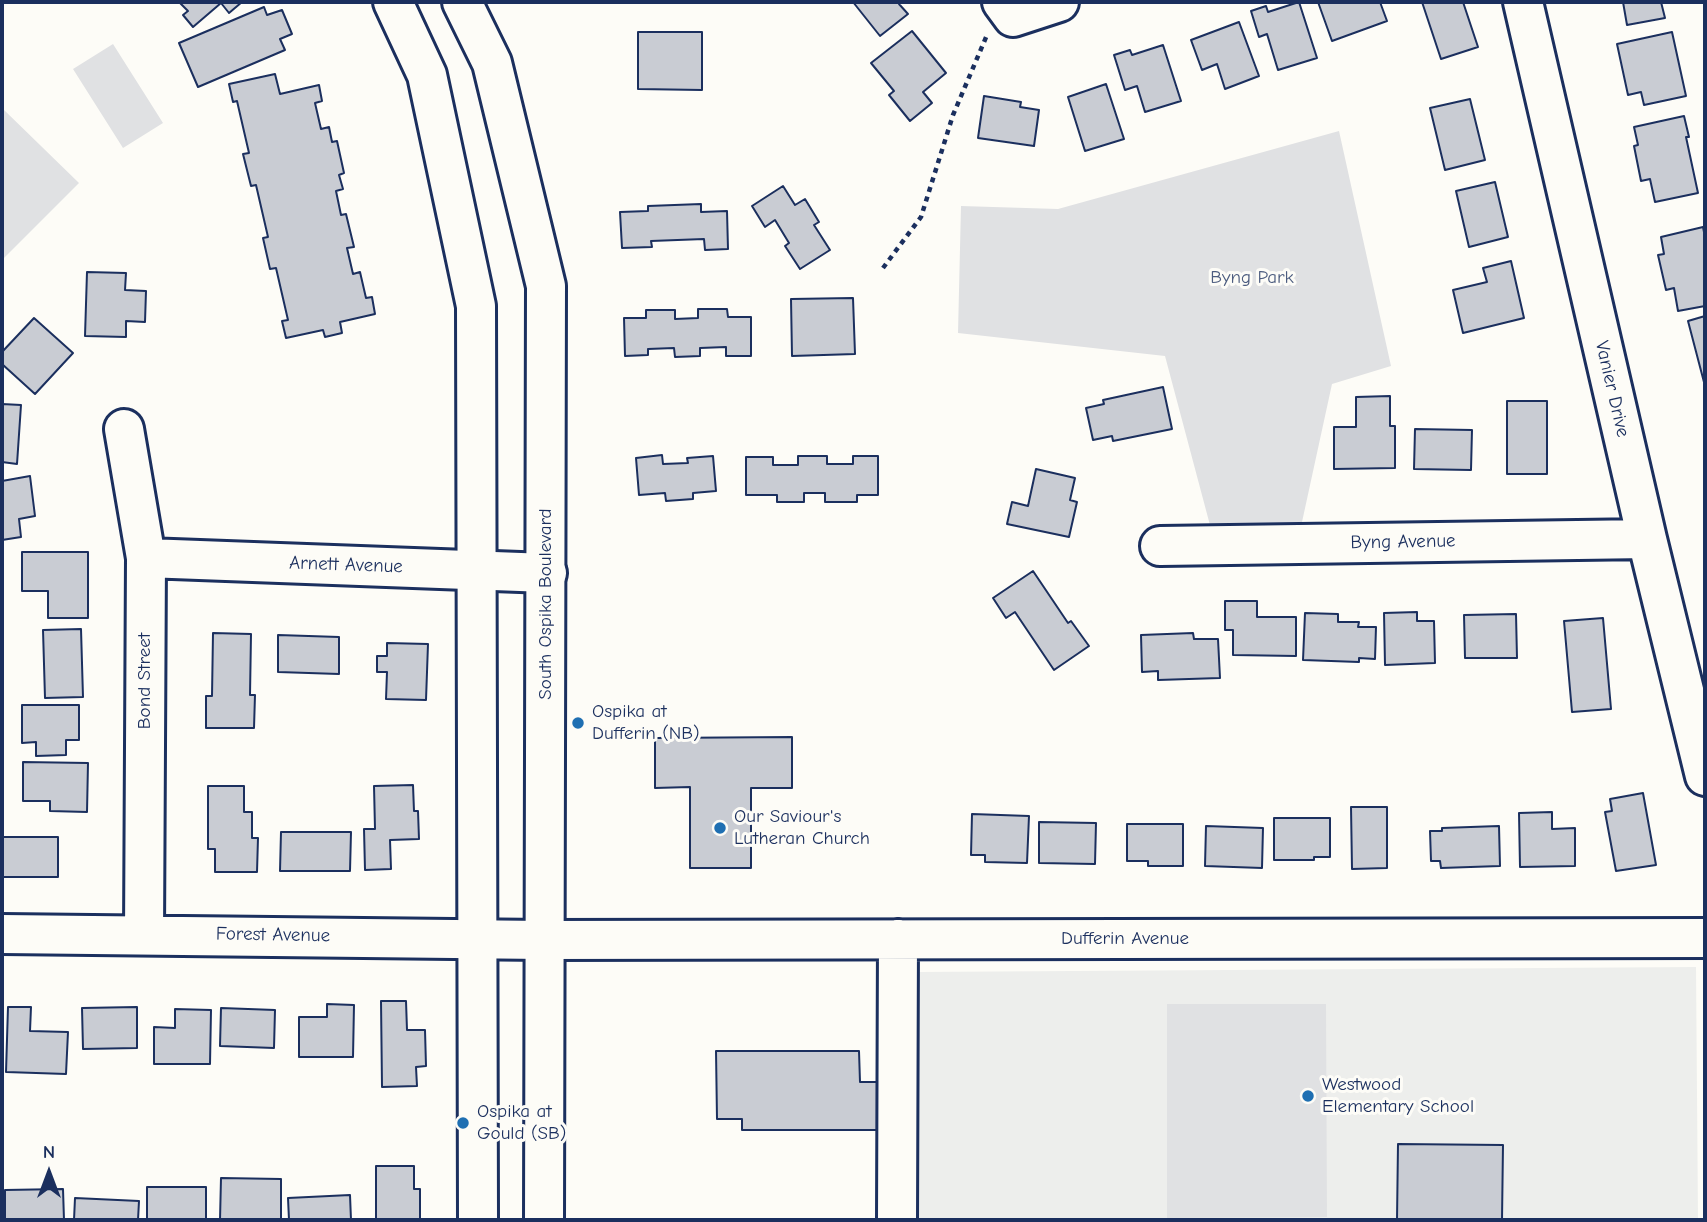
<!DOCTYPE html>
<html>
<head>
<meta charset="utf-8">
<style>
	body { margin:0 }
	#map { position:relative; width:1707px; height:1222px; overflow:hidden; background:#fdfcf7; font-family:"Comic Neue",sans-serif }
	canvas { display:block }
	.frame { position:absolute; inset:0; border:4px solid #1b2f5e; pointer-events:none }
	.north { position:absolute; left:14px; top:1138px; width:70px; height:70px; -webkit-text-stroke:5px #fdfcf7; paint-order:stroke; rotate:0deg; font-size:19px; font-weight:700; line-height:28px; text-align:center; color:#1b2f5e }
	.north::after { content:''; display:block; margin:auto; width:24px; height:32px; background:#1b2f5e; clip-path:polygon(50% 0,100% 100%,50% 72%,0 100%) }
</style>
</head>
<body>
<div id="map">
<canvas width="1707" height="1222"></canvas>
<div class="frame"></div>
<div class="north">N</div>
</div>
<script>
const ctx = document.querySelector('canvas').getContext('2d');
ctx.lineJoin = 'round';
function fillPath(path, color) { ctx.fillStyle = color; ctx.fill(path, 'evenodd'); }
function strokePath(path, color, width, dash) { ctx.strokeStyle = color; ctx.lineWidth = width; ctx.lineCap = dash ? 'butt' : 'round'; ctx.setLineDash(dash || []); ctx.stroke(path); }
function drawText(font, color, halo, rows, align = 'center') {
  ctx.font = font + ' "Comic Neue",sans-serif'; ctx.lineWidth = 6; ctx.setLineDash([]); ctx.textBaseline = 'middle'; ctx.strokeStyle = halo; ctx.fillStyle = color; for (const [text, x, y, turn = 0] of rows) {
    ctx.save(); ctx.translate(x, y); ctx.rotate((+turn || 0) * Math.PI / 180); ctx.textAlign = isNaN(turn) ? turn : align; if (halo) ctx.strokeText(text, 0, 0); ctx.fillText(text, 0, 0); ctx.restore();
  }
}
fillPath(new Path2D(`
	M1696,967L1698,1220H919L918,972Z`), '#edeeec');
fillPath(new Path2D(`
	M113,44L163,123L123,148L73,69Z
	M2,108L79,183L2,260Z
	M1339,131L1391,366L1332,384L1297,545L1215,544L1165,356L958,333L961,206L1058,209Z
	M1167,1004H1326L1327,1217L1167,1218Z`), '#e0e1e3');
const building = new Path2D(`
	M179,2H242L229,13L221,3L193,27L183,15L188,11Z
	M853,2H902L899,4L908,14L880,36Z
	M1299,2L1317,58L1278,70L1267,34L1259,37L1251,11L1266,6L1268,12Z
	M1318,2H1380L1387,21L1332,41Z
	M1422,2H1463L1478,47L1441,59Z
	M1623,2H1661L1665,18L1627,25Z
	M264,7L267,15L282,10L292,34L280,39L285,50L198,87L179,43Z
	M1239,22L1259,76L1225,89L1217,64L1202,70L1191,40Z
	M912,31L946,73L923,92L932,103L910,121L889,95L894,91L871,63Z
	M638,32H702V90L638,89Z
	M1672,32L1686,96L1644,105L1641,92L1628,95L1617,44Z
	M1163,45L1181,101L1145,112L1137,86L1125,90L1114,55L1130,50L1132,55Z
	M275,74L280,94L319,85L322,101L315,103L321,129L329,127L332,142L337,141L344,173L339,175L343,189L336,191L341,215L346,214L354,247L347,248L353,274L360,272L366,298L372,297L375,314L340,322L342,333L325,337L323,330L286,338L282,321L288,320L276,268L270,269L263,238L268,237L256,185L251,186L243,154L249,153L237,101L233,102L229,84Z
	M1106,84L1124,139L1085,151L1068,97Z
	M984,96L1021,102L1020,107L1039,110L1034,146L978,138Z
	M1470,99L1485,160L1445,170L1430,108Z
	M1684,116L1689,137H1686L1698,193L1655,202L1650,179L1641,181L1634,146L1638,145L1634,127Z
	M1495,182L1508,237L1469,247L1456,191Z
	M783,186L795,205L805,199L819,222L814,225L830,250L800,269L785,246L789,243L775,220L765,227L752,206Z
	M701,204V212L727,211L728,249L705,250L704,239L651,241L652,247L622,248L620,212L648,211V206Z
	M1703,227L1705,237V306L1678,311L1674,288L1666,290L1658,255L1664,254L1661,237Z
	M1511,261L1524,318L1463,333L1453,290L1487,282L1483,268Z
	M87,272L126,273L125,290L146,291L145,322L126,321V337L85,336Z
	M853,298L855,354L792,356L791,299Z
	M698,309H727L728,317H751V356H726V347L700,348V356L675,357L674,348L648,349V355L625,356L624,318H646V310H675V319L698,318Z
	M1705,316V386L1688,321Z
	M34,318L73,353L35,394L2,364V352Z
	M1163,387L1172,429L1113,441L1112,436L1093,440L1086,408L1104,404L1103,400Z
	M1390,396V426H1395V468L1334,469V427H1356V397Z
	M1507,401H1547V474H1507Z
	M2,404L21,405L17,464L2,462Z
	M1415,429L1472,430L1471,470L1414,469Z
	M662,455L663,464L688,463L687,458L713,456L716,491L693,493V499L666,501L665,493L639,495L636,458Z
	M798,456H827V464H853V456H878V495H857V502H825V493H804V502H777V495H746V457H773V465H798Z
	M1036,469L1075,478L1070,500L1077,502L1069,537L1007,524L1012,502L1028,506Z
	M30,476L35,516L19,519L21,537L2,540V481Z
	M22,552H88V618H48V591H22Z
	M1033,571L1068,623L1071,621L1089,646L1054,670L1015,612L1006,618L993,598Z
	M1225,601H1257V617H1296V656L1233,655V630H1225Z
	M1417,612V621H1434L1435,663L1385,665L1384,613Z
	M1305,613L1338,614V622H1359L1358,627H1376L1375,659L1359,658V662L1303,660Z
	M1516,614L1517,658H1465L1464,615Z
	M1603,618L1611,709L1572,712L1564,621Z
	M81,629L83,697L45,698L43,630Z
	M213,633L251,634L250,695H255L254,728H206V696H212Z
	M1193,633L1194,639H1218L1220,678L1158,680V671L1142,672L1141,635Z
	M278,635L339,637V674L278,672Z
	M387,643L428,644L426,700L386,699L387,672H377V656H387Z
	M22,705H79V740H66V755L36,756V742L22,743Z
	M792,737V788H751V868H690V787L655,788V738Z
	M23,762L88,763L87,812L50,811V801H23Z
	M413,785L414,811H418L419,839L390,840L391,869L365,870L364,829H375L374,786Z
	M208,786H244V812H252V838H258L257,872H215V849H208Z
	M1643,793L1656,865L1616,871L1605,812L1612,811L1610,799Z
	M1351,807H1387V868L1352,869Z
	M1552,812V829L1575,828V866L1520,867L1519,813Z
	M972,814L1029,816L1027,863L985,862V855H971Z
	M1274,818H1330V857H1314V860H1274Z
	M1039,822L1096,823L1095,864L1039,863Z
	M1127,824H1183V866H1148V861H1127Z
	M1206,826L1263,828L1262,868L1205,866Z
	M1499,826L1500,866L1441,868L1440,861H1431L1430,831H1442V828Z
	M281,832H351L350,871H280Z
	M2,837H58V877H2Z
	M381,1001H406L407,1030H425L426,1066L416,1067L417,1086L382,1087Z
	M327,1004L354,1005L353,1057H299V1017H327Z
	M8,1007H31L30,1031L68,1032L66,1074L6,1072Z
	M137,1007V1048L83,1049L82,1008Z
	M221,1008L275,1010L274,1048L220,1046Z
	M175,1009L211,1010L210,1064H154V1027L175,1028Z
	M716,1051H859L860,1082H883V1130H742V1119H717Z
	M1398,1144L1503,1145L1502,1220H1397Z
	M376,1166H414V1189H420V1220H376Z
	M221,1178L281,1179V1220H220Z
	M147,1187H206V1220H147Z
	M63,1189L64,1220H5V1190Z
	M350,1195L351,1220H289L288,1198Z
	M75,1198L139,1201L138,1220H74Z`);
fillPath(building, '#c9ccd3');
strokePath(building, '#1b2f5e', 2);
const minor = new Path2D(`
	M1002,2L1013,17L1059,2
	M1523,2L1647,539L1705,776
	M124,429L146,558L144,934
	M1160,546L1647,539
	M146,558L547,573
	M2,934L544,940L1705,938
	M897,1220L898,939`);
const major = new Path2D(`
	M393,2L427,75L476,306L478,1220
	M462,2L492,63L546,286L544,1220`);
strokePath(minor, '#1b2f5e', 44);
strokePath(major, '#1b2f5e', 44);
strokePath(new Path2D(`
	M883,268L921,217L953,115L987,35`), '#1b2f5e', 4.5, [5, 5]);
strokePath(minor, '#fdfcf7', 38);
strokePath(major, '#fdfcf7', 38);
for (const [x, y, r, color] of [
	[578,723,7,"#1f6fb2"],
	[720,828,7,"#1f6fb2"],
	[1308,1096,7,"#1f6fb2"],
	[463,1123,7,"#1f6fb2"]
]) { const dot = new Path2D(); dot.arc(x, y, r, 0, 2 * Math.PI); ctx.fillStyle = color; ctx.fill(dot); strokePath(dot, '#fdfcf7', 2.5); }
drawText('19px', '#4c5c7f', '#fdfcf7', [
	["Byng Park",1252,278]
]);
drawText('19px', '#1b2f5e', '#fdfcf7', [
	["Vanier Drive",1612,389,77],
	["Byng Avenue",1403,542,-1],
	["Arnett Avenue",346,565,2],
	["South Ospika Boulevard",546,604,-90],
	["Bond Street",145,681,-90],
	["Forest Avenue",273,935,1],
	["Dufferin Avenue",1125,939]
]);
drawText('19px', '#1b2f5e', '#fdfcf7', [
	["Ospika at",592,712],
	["Dufferin (NB)",592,734],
	["Our Saviour's",734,817],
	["Lutheran Church",734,839],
	["Westwood",1322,1085],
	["Elementary School",1322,1107],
	["Ospika at",477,1112],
	["Gould (SB)",477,1134]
], 'left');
</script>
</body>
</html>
